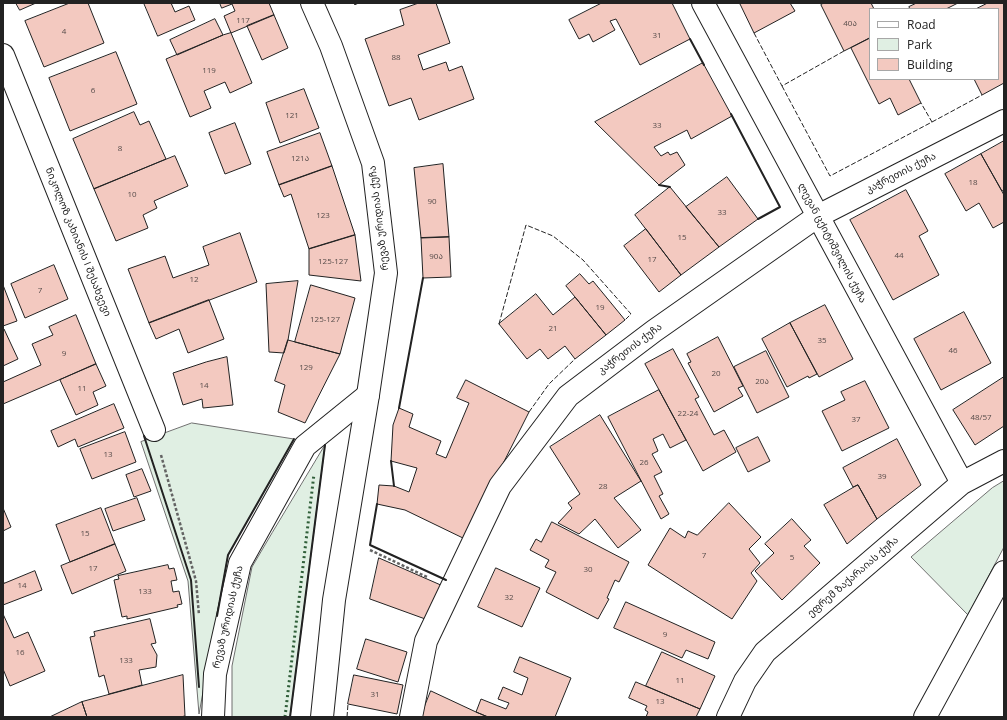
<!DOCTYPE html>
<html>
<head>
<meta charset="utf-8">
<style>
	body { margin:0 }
	#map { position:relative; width:1007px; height:720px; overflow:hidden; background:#fff; font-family:"Open Sans",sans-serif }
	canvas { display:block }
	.frame { position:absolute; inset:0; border:4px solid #222; pointer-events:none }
	.legend { position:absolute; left:869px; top:8px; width:130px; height:72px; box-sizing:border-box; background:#fff; border:1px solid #a7a7a7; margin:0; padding:5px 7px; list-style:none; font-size:12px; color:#222 }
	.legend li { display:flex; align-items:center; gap:8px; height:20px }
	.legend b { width:20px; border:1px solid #a7a7a7 }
</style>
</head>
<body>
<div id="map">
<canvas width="1007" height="720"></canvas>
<div class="frame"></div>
<ul class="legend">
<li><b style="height:5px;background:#fff"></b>Road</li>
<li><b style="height:11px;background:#e0efe3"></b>Park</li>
<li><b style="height:11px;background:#f3c9c0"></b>Building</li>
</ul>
</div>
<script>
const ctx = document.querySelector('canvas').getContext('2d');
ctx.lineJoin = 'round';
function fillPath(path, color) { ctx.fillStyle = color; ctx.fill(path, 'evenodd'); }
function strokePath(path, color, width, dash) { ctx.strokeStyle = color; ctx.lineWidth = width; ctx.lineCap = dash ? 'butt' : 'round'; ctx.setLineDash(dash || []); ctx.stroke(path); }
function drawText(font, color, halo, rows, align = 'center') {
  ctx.font = font + ' "Open Sans","Noto Sans Georgian",sans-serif'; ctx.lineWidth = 3; ctx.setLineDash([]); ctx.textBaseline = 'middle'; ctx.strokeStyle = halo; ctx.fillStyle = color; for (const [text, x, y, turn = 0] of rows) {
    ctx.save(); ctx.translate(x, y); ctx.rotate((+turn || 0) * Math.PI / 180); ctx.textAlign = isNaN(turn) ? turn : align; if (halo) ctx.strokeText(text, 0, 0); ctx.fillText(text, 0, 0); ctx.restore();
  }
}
const green = new Path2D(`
	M192,423L294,439L228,555L199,714L188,581L141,442Z
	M325,445L290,717H232V666L252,567L272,533Z
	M1004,481V547L968,615L911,557L992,488Z`);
fillPath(green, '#e0efe3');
strokePath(green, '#6f6f6f', 1);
const building = new Path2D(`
	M16,3H36L20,10Z
	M70,3H88L104,43L44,67L25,21Z
	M144,3H171L175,12L189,6L195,20L158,36Z
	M220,3H269L274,15L231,33L224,16L235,11L232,4L222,8Z
	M419,3H436L450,43L418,55L423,70L446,62L449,71L462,66L474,99L419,120L411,98L389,106L365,39L404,25L400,10Z
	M602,3H672L690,39L640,65L616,19L610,21L615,30L593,42L589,34L579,39L569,20Z
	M741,3H790L795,11L754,33L740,4Z
	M824,3H871L874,9H870V38L844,51L821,5Z
	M917,3H958L946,9H910L909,7Z
	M988,3H1004V83L982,95L974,79H998V9H976Z
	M274,15L288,48L262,60L247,26Z
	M215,19L223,35L177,55L170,40Z
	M231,33L252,83L230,93L225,82L204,91L211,108L190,117L166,59L223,35Z
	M870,38V79H909L921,103L898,115L890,98L879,104L851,48Z
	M116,52L137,104L70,131L49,78Z
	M703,63L732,116L691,139L687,130L654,147L661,156L668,152L670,155L677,152L685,165L659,185L595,122Z
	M304,89L319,128L280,143L266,103Z
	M134,112L140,125L149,121L166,159L94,189L73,139Z
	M235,123L251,164L225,174L209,133Z
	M320,133L332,166L279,185L267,152Z
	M1004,141V190L1002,191L981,154Z
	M981,154L1004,195V222L993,228L979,203L966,211L945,174Z
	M175,156L188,186L154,201L157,208L143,215L148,228L116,241L94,189Z
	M443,164L449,237L421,238L414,168Z
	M332,166L355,235L309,249L291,194L284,197L279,185Z
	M727,177L758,219L719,247L686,207Z
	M670,187L719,247L681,275L635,215Z
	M906,190L928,231L919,236L939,275L893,300L850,220Z
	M646,229L681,275L659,292L624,246Z
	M240,233L257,282L149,323L128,269L165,256L173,278L209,265L203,247Z
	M355,235L361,281L309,275V249Z
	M449,237L451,277L423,278L421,238Z
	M54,265L68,299L25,318L11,284Z
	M580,274L589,284L593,281L625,320L606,335L566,286Z
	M298,281L288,340L284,353L269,352L266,284Z
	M3,285L17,321L3,326Z
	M311,285L355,298L340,354L295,342Z
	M536,294L553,315L575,297L606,335L575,359L565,346L548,359L540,349L527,359L499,324Z
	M209,300L224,339L188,353L179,329L156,339L149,323Z
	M825,305L853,359L819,377L790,323Z
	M964,312L991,363L941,390L914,339Z
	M76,315L96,364L3,404V382L41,365L32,344L53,335L49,327Z
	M790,323L817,374L809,378L808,376L787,387L762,339Z
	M3,329H4L18,359L3,366Z
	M718,337L743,386L738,388L743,396L714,412L688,363L691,362L687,354Z
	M288,340L340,354L305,423L278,412L285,385L275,381Z
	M673,349L699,397L695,399L714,435L724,430L736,452L703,471L645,364Z
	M766,351L789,397L757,413L734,367Z
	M227,357L233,405L203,408L202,399L183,405L173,373L206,362Z
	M96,364L106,386L93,392L98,405L76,415L60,380Z
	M1004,377V426L975,445L953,410Z
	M466,380L529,412L465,539L405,510L377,504L379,485L394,486L409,492L417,468L391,461L393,425L399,408L413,414L409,427L441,441L436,454L446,458L469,403L457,398Z
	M865,381L889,428L842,451L822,411L845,400L841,392Z
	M659,390L686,440L670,448L663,434L653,439L658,451L652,454L662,472L654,476L663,494L659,496L669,514L661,519L608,417Z
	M114,404L124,428L78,447L75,439L58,447L51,431Z
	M600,415L641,481L614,498L641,530L618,548L595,519L579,534L558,523L572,508L568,503L580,494L550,447Z
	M125,432L136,462L92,479L80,449Z
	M758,437L770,461L748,472L736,448Z
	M897,439L921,485L877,519L858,485L853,487L843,468Z
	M142,469L151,491L134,497L126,475Z
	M858,485L877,519L847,544L824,505Z
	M137,498L145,520L113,531L105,509Z
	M729,503L761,537L749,549L760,563L751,573L757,581L732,619L648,565L670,528L685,538L688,531L697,535Z
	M3,508L11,527L3,531Z
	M101,508L115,544L70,562L56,525Z
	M792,519L811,540L804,546L820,563L782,600L755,571L774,553L765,544Z
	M552,522L629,562L619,582L615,580L607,598L609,599L598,619L546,592L556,572L545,567L549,560L530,550L536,539L541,542Z
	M115,544L126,571L72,594L61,566Z
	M379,558L443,586L428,620L370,599Z
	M168,565L169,569L174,568L177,580L171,581L173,592L179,591L182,604L177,605L178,607L127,619V616L122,617L114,580L119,579L118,576Z
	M496,568L540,588L522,627L478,607Z
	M35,571L42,590L3,605V580L4,583Z
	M626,602L715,642L708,659L686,650L682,658L614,628Z
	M3,614L14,638L28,632L45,671L10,686L3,669Z
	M150,619L156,643L151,644L157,655L156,667L139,670L142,685L109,694L104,675L99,677L90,637L95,636L94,632Z
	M366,639L407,652L398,682L357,669Z
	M662,652L715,676L700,709L646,686Z
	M520,657L571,678L555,717H488L476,712L481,699L506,709L509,703L498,699L503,687L522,695L528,678L514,672Z
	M183,675L185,716L180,717H87L82,702Z
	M354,675L403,685L397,714L348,704Z
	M636,682L700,709L696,717H646L648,712L645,710L647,706L629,698Z
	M431,691L476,712L488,717H424L421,716Z
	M82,702L87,717H50Z`);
fillPath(building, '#f3c9c0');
strokePath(building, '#222', 1);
const minor = new Path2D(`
	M703,3L962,483
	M3,55L154,430
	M213,717L215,674L240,563L305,446L368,395
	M728,717L745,681L765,652L962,483L1004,461
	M925,717L1004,572`);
const tertiary = new Path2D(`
	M312,3L331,46L373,163L386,273L368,395L334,600L322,717
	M411,717L426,641L500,486L568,396L654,331L818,216L1004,121`);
strokePath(minor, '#222', 24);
strokePath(tertiary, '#222', 24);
strokePath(new Path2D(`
	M161,455L196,581L199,615
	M370,550L427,577`), '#646464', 2.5, [3, 2]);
strokePath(minor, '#fff', 22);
strokePath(tertiary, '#fff', 22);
strokePath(new Path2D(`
	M285,717L314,474`), '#2f5e38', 3, [2, 3]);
strokePath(new Path2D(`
	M754,33L782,86L844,51
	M782,86L830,176L932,122L921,103
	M932,122L982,95
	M499,324L526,225L553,236L583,260L631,314L625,320
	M529,412L549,384L575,359
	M347,717L348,704`), '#222', 1, [5, 2]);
strokePath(new Path2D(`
	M355,4L357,3
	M690,39L704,65
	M731,114L780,207L758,219
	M659,185L670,187
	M399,408L423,278
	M144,436L191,580L199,687
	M391,461L394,486
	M377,504L370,545L446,580
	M217,616L228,555L294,439
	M290,717L325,445`), '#222', 2);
drawText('8px', '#564c4a', null, [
	["117",243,21],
	["40ა",850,24],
	["4",64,32],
	["31",657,36],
	["88",396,58],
	["119",209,71],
	["6",93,91],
	["121",292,116],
	["33",657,126],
	["8",120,149],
	["121ა",300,159],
	["18",973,183],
	["10",132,195],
	["90",432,202],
	["33",722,213],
	["123",323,216],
	["15",682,238],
	["44",899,256],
	["90ა",436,257],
	["17",652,260],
	["125-127",333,262],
	["12",194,280],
	["7",40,291],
	["19",600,308],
	["125-127",325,320],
	["21",553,329],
	["35",822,341],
	["46",953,351],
	["9",64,354],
	["129",306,368],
	["20",716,374],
	["20ა",762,382],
	["14",204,386],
	["11",82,389],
	["22-24",688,414],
	["48/57",981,418],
	["37",856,420],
	["13",108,455],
	["26",644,463],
	["39",882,477],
	["28",603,487],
	["15",85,534],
	["7",704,556],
	["5",792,558],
	["17",93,569],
	["30",588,570],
	["14",22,586],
	["133",145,592],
	["32",509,598],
	["9",665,635],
	["16",20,653],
	["133",126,661],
	["11",680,681],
	["31",375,695],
	["13",660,702]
]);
drawText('10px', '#222', '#fff', [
	["კაჭრეთის ქუჩა",901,173,-27],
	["რევაზ ურიდიას ქუჩა",379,218,-97],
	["ნიკოლოზ კახიანის I შესახვევი",78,242,68],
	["ლევან ცქიტიშვილის ქუჩა",832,243,62],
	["კაჭრეთის ქუჩა",630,349,-37],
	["ეფრემ ზაქარაიას ქუჩა",853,577,-41],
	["რევაზ ურიდიას ქუჩა",228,617,-77]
]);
</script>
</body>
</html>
